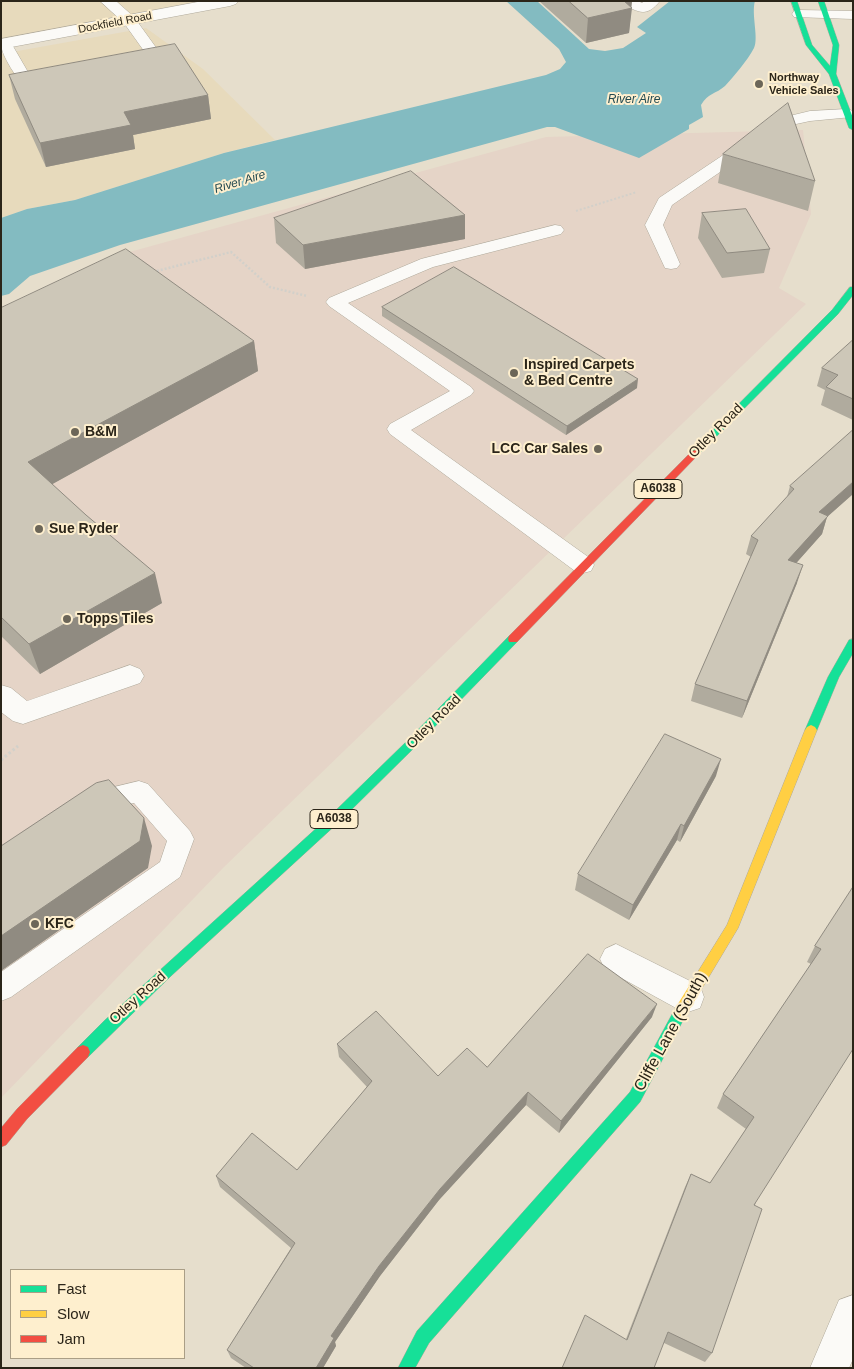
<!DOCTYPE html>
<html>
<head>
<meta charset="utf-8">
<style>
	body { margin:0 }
	#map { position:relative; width:854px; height:1369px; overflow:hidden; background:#e6decc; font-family:Arial,sans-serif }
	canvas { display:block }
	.frame { position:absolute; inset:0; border:2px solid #2b2519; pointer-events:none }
	.legend { position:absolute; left:10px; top:1269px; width:175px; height:90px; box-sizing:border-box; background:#feefce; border:1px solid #aa9e86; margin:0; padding:6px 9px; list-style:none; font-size:15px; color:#2b2519 }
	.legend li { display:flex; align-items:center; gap:10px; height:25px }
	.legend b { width:25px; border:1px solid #aa9e86 }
</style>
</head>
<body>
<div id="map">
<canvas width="854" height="1369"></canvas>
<div class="frame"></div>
<ul class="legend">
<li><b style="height:6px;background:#16e098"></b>Fast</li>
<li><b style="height:6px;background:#ffcf43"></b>Slow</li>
<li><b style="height:6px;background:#f24e42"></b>Jam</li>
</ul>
</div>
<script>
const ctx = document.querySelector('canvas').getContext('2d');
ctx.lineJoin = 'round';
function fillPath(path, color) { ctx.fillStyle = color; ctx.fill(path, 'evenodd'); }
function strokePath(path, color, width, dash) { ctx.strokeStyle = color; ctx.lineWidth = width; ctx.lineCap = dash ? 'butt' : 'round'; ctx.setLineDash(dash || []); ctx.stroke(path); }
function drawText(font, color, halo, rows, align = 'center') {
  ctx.font = font + ' Arial,sans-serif'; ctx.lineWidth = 4; ctx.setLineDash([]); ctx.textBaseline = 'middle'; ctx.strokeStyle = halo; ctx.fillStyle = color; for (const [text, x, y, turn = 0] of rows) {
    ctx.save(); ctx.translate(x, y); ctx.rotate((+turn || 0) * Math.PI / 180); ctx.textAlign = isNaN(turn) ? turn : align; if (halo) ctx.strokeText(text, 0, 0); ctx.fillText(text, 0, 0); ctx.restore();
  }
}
fillPath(new Path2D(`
	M803,130L811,214L779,288L806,304L224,867L1,1098V313L126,253L546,137Z`), '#e5d4c7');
fillPath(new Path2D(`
	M1,1H199L1,40Z
	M146,28L203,69L275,140L224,153L75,200L27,209L1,218V54Z`), '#e7dabc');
fillPath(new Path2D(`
	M506,1H537L589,49L605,51L623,48L646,33L637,27L670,1H755C751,14 759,38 754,48C747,61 735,75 725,86C716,94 708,93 701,105L703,117L689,125V129L639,158L555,127H547L120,245L30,276L9,294L1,296V218L27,209L75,200L224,153L546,75L560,69L566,62L559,49Z`), '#83bbc1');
const lane = new Path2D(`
	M100,1H116L134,17L160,53L158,56L127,63L122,62L120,59L122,56L144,51L124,23Z
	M620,1H638L642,3L644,1H660C646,18 639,12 622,4Z
	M799,10L853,11V19L794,17L792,14L794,11Z
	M5,40L10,41L28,72L31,74L50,71L55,72L57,75L55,78C30,84 22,89 8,63C4,55 1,50 1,41Z
	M847,109L853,111L852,117L810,121L787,126L672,205L663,225L680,264L677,268L671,269L665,268L645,225L659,198L777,119L810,111Z
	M555,225L561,226L564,230L561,234L433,267L348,303L471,387L474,391L471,395L411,430L591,559L594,565L591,571L583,573L575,571L390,434L387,429L390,424L450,391L329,306L326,302L329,298L421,259Z
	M139,781L148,784L190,831L194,839L180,877L11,997L1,1001V972L160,862L167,841L134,803L105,809L92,816L83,813L79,805L83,797L89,793Z`);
const street = new Path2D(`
	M203,1H238L236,4L230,6L1,49V39Z
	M130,665L140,669L144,676L140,683L23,724L13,721L1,712V685L11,688L27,701Z
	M616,944L700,986L704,997L700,1008L688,1012L676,1008L605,969L600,959L605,949Z
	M853,1295V1359L849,1368H810L839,1300Z`);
const fast = new Path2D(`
	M791,1H797L812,45L830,66L833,45L818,1H824L839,45L836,74L853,118V130L849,128L829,74L806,45Z
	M850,287H853V295L838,314L698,455H692L690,453L692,451L832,310Z
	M513,635L518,639L517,642L417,745L340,821L171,976L88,1057L83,1059L78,1057L76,1052L78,1047L105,1020L332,814L409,739L509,636Z
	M853,639V653L839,677L817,730L815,733H807L805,730L828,677L849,640Z
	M681,1005L686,1007L688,1011L640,1102L429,1343L415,1368H398L417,1331L630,1092L676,1007Z`);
const slow = new Path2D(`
	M811,725L815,727L817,730L738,928L686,1015L681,1017L676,1015L674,1011L676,1007L727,925L805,730L807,727Z`);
const jam = new Path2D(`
	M695,450L698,451L700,453L698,455L517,642H509L508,639L509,636L692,451Z
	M83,1045L88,1047L90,1052L88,1057L27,1119L6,1145L1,1147V1128L17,1109L78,1047Z`);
strokePath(lane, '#afa99b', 1);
strokePath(street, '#afa99b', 1);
strokePath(fast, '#afa99b', 1);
strokePath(slow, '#afa99b', 1);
strokePath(jam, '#afa99b', 1);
strokePath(new Path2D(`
	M576,211L637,192`), '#d2d0ca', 2, [2, 2]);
strokePath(new Path2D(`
	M153,272L231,252L270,287L307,296`), '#d2d0ca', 2.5, [2, 2]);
strokePath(new Path2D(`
	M1,760L18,746`), '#d2d0ca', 3, [2.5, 2.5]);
fillPath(lane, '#fbfaf7');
fillPath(street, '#fbfaf7');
fillPath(fast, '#16e098');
fillPath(slow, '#ffcf43');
fillPath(jam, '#f24e42');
fillPath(new Path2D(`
	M539,1H632L629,33L586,43Z
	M9,75L208,95L211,119L133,135L135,149L46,167L15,99Z
	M723,154L815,181L808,211L718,183Z
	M702,213L770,249L764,273L722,278L698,238Z
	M465,215V239L305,269L276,243L274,218Z
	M382,307L637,388L566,435L382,316Z
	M1,308L254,341L258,371L52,484L162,603L40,674L1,636Z
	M853,340V420L821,405L825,390L817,386L822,368Z
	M853,430V494L827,517L822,534L796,563L797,583L742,718L691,701L695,684L751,557L746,554L751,536L787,497L790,486Z
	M716,776L680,842L677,840L629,920L575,890L578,874Z
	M853,887L755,1205L712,1353L705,1362L664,1343L626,1339L685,1187L691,1174L710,1183L746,1129L717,1108L723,1094L811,964L807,962L815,946Z
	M652,1017L559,1133L526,1105L439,1200L380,1276L335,1342L336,1346L323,1368H246L231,1358L227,1350L291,1248L220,1187L216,1176L297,1170L367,1087L339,1057L337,1044L438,1076L487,1067Z`), '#b0ab9e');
fillPath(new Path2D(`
	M617,1H632L631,8H632L629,33L586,43L588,18Z
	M208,95L211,119L133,135L135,149L46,167L40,143L124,112Z
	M465,215V239L305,269L303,245Z
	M254,341L258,371L38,492L28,462Z
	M638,379L637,388L566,435L567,426Z
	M853,482V494L827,517L822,534L783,578L788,560L819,512Z
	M803,565L797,583L742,718L747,701Z
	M155,573L162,603L40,674L29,644Z
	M721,759L716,776L680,842L684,826Z
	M144,818L152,846L148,868L1,971V936Z
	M681,824L677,840L629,920L633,905Z
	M657,1004L652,1017L559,1133L561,1121Z
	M528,1092L526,1105L439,1200L380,1276L335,1342L336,1346L323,1368H316L331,1336L379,1266L440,1189Z`), '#908b81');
const building = new Path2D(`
	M569,1H624L632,8L588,18Z
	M175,44L208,95L124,112L131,125L40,143L9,75Z
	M788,103L815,181L723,154Z
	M411,171L465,215L303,245L274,218Z
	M746,209L770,249L727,253L702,213Z
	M126,249L254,341L28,462L86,515L155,573L29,644L1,617V308Z
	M454,267L638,379L567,426L382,307Z
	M853,340V399L826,387L838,375L822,368Z
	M853,430V482L819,512L828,516L788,560L803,565L747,701L695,684L758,540L751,536L794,489L790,486Z
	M665,734L721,759L684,826L681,824L633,905L578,874Z
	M109,780L144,818L140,841L1,936V846L96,783Z
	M853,887V1049L754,1205L762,1209L712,1353L668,1332L654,1368H562L585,1315L627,1340L691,1174L710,1183L754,1117L723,1094L821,949L815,946Z
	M588,954L657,1004L561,1121L528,1092L440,1189L379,1266L331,1336L334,1338L316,1368H254L227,1350L295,1243L216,1176L252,1133L297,1170L372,1081L337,1044L376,1011L438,1076L467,1048L487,1067Z`);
fillPath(building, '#cdc7b8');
strokePath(building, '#908b81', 1);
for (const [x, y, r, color] of [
	[759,84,5,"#6c6658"],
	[514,373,5,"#6c6658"],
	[75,432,5,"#6c6658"],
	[598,449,5,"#6c6658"],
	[39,529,5,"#6c6658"],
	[67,619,5,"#6c6658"],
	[35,924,5,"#6c6658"]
]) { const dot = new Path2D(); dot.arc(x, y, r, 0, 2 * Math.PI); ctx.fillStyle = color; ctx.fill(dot); strokePath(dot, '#feefce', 2); }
drawText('11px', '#2b2519', '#feefce', [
	["Dockfield Road",115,23,-11]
]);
drawText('bold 11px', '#2b2519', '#feefce', [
	["Northway",769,78],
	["Vehicle Sales",769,91]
], 'left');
drawText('italic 12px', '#224950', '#feefce', [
	["River Aire",634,100],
	["River Aire",240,182,-17]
]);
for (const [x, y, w] of [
	[658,489,48],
	[334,819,48]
]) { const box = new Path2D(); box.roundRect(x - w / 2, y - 9.5, w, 19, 4); ctx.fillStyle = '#feefce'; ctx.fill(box); strokePath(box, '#2b2519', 1); }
drawText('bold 12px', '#2b2519', null, [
	["A6038",658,489],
	["A6038",334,819]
]);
drawText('bold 14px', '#2b2519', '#feefce', [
	["Inspired Carpets",524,365],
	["& Bed Centre",524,381],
	["B&M",85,432],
	["LCC Car Sales",588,449,"right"],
	["Sue Ryder",49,529],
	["Topps Tiles",77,619],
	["KFC",45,924]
], 'left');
drawText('14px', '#2b2519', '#feefce', [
	["Otley Road",716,431,-45],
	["Otley Road",434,722,-45],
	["Otley Road",138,998,-42]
]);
drawText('16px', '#2b2519', '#feefce', [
	["Cliffe Lane (South)",671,1032,-61]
]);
</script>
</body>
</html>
